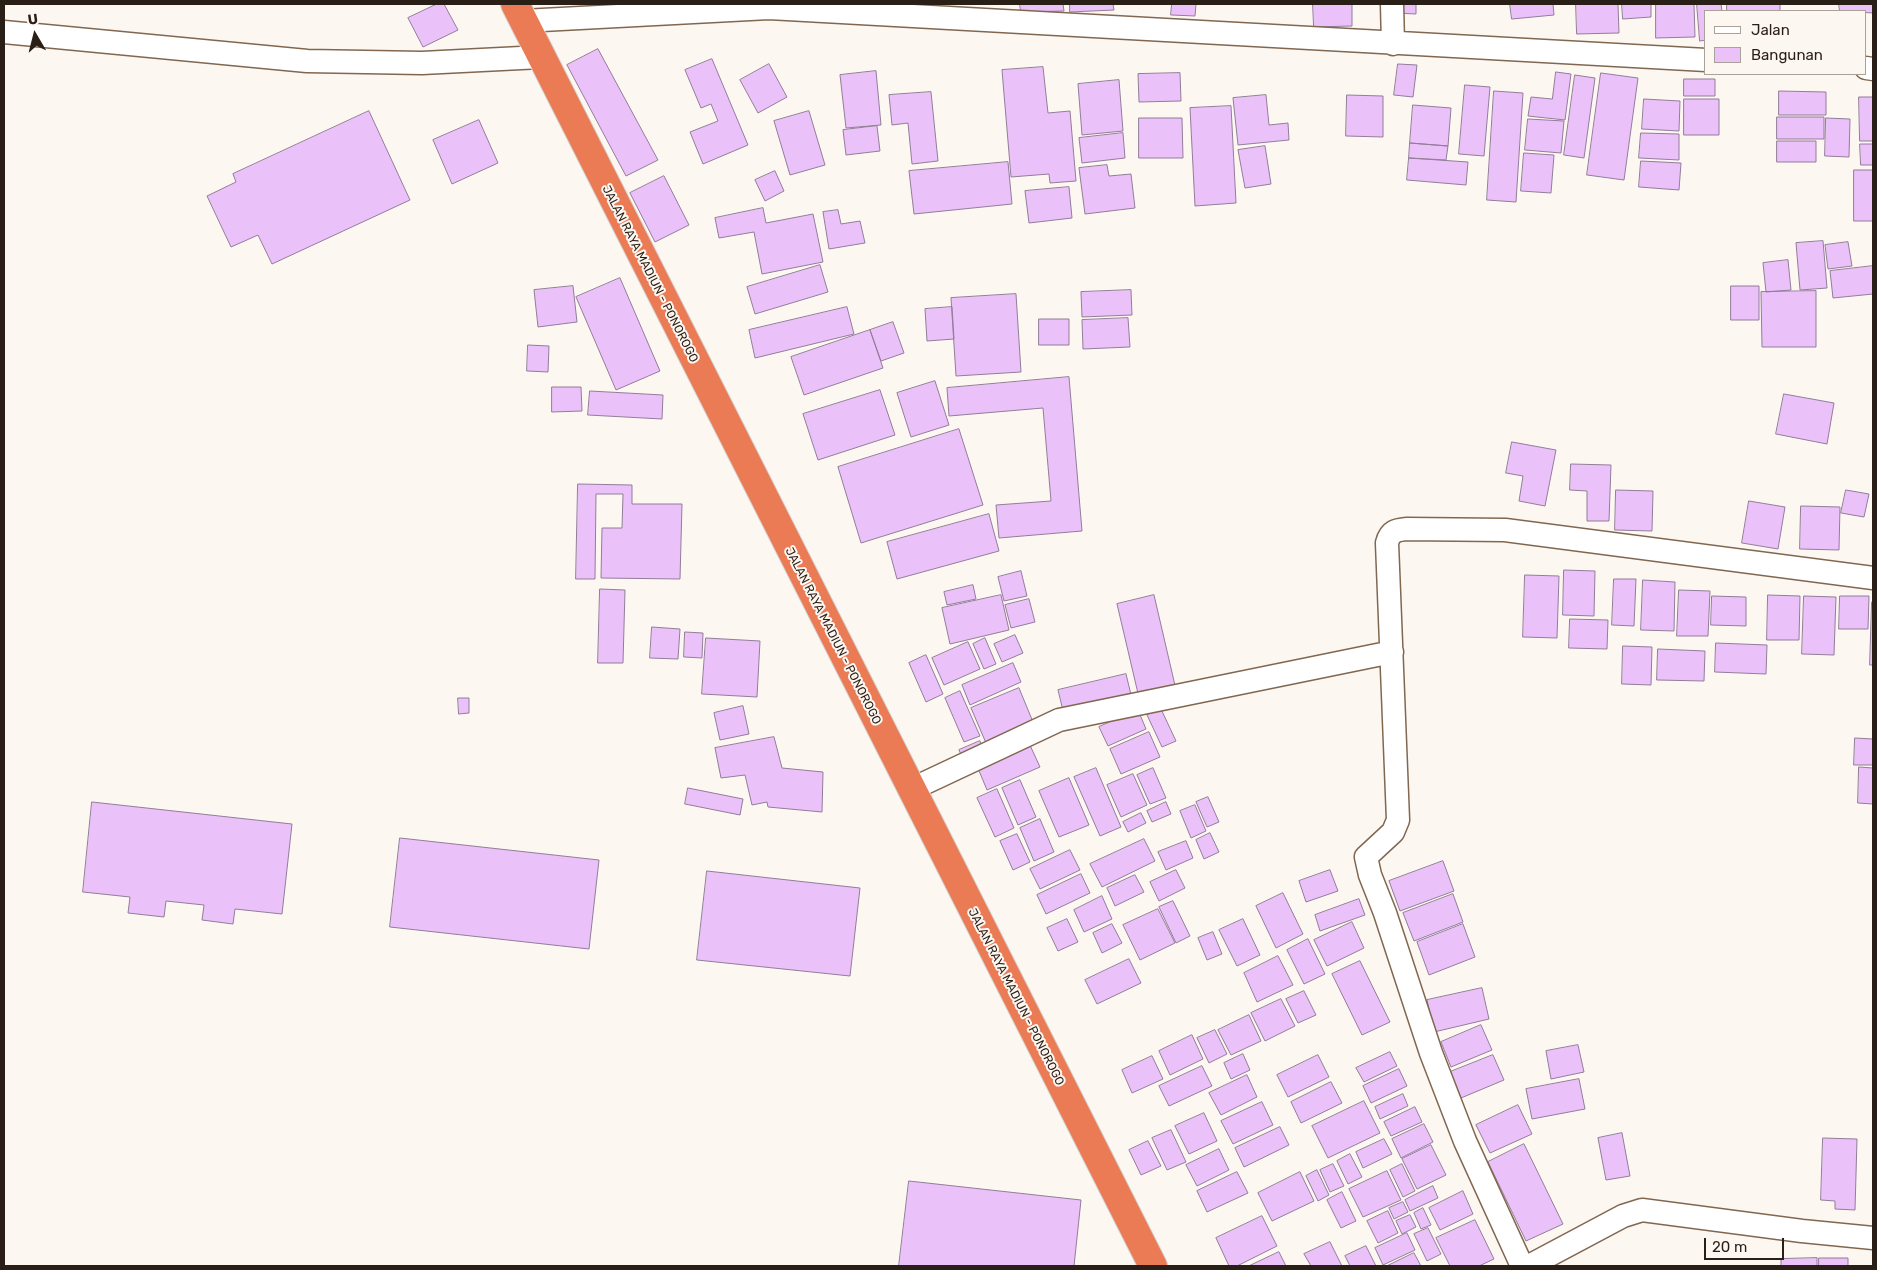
<!DOCTYPE html>
<html>
<head>
<meta charset="utf-8">
<style>
	body { margin:0 }
	#map { position:relative; width:1877px; height:1270px; overflow:hidden; background:#fdf7f2; font-family:Rubik,sans-serif }
	canvas { display:block }
	.frame { position:absolute; inset:0; border:5px solid #2a1f16; pointer-events:none }
	.legend { position:absolute; left:1704px; top:10px; width:162px; height:65px; box-sizing:border-box; background:#fdf7f2; border:1px solid #a9a19a; margin:0; padding:6px 9px; list-style:none; font-size:15px; color:#2a1f16 }
	.legend li { display:flex; align-items:center; gap:10px; height:25px }
	.legend b { width:25px; border:1px solid #a9a19a }
	.north { position:absolute; left:10px; top:10px; width:50px; height:50px; -webkit-text-stroke:4px #fdf7f2; paint-order:stroke; rotate:352deg; font-size:14px; font-weight:700; line-height:20px; text-align:center; color:#2a1f16 }
	.north::after { content:''; display:block; margin:auto; width:18px; height:22px; background:#2a1f16; clip-path:polygon(50% 0,100% 100%,50% 72%,0 100%) }
	.scale { position:absolute; left:1704px; top:1238px; width:80px; height:22px; box-sizing:border-box; border:2px solid #2a1f16; border-top:0; padding-left:6px; font-size:15px; line-height:18px; white-space:nowrap; color:#2a1f16; -webkit-text-stroke:4px #fdf7f2; paint-order:stroke }
</style>
</head>
<body>
<div id="map">
<canvas width="1877" height="1270"></canvas>
<div class="frame"></div>
<ul class="legend">
<li><b style="height:6px;background:#fff"></b>Jalan</li>
<li><b style="height:14px;background:#eac1f8"></b>Bangunan</li>
</ul>
<div class="north">U</div>
<div class="scale">20 m</div>
</div>
<script>
const ctx = document.querySelector('canvas').getContext('2d');
ctx.lineJoin = 'round';
function fillPath(path, color) { ctx.fillStyle = color; ctx.fill(path, 'evenodd'); }
function strokePath(path, color, width, dash) { ctx.strokeStyle = color; ctx.lineWidth = width; ctx.lineCap = dash ? 'butt' : 'round'; ctx.setLineDash(dash || []); ctx.stroke(path); }
function drawText(font, color, halo, rows, align = 'center') {
  ctx.font = font + ' Rubik,sans-serif'; ctx.lineWidth = 4; ctx.setLineDash([]); ctx.textBaseline = 'middle'; ctx.strokeStyle = halo; ctx.fillStyle = color; for (const [text, x, y, turn = 0] of rows) {
    ctx.save(); ctx.translate(x, y); ctx.rotate((+turn || 0) * Math.PI / 180); ctx.textAlign = isNaN(turn) ? turn : align; if (halo) ctx.strokeText(text, 0, 0); ctx.fillText(text, 0, 0); ctx.restore();
  }
}
const building = new Path2D(`
	M437,4H444L458,30L423,47L408,18Z
	M1020,4H1063L1064,11L1021,12Z
	M1070,4H1113L1114,10L1070,12Z
	M1172,4H1196L1195,16L1171,15Z
	M1313,4H1352V26L1314,27Z
	M1395,4H1416V14L1395,13Z
	M1510,4H1553L1554,15L1512,19Z
	M1576,4H1618L1619,33L1577,34Z
	M1622,4H1651V17L1623,19Z
	M1656,4H1694L1695,37L1656,38Z
	M1697,4H1721L1722,11H1706V40L1700,41Z
	M1727,4H1780V11H1727Z
	M1839,4H1873V13L1840,11Z
	M598,49L658,160L626,176L567,65Z
	M712,59L748,145L703,164L690,132L718,121L711,104L701,108L685,70Z
	M769,64L787,97L758,113L740,80Z
	M1398,64L1417,65L1413,97L1394,95Z
	M1043,67L1048,113L1070,111L1076,181L1050,183L1049,174L1011,177L1002,70Z
	M876,71L881,125L846,128L840,75Z
	M1556,72L1571,74L1565,120L1528,116L1531,97L1552,99Z
	M1180,73L1181,101L1139,102L1138,74Z
	M1601,73L1638,78L1624,180L1587,175Z
	M1575,75L1595,78L1584,158L1564,155Z
	M1684,79H1715V96H1684Z
	M1119,80L1123,131L1082,135L1078,84Z
	M1465,85L1490,87L1484,156L1459,154Z
	M1494,91L1523,93L1516,202L1487,200Z
	M1779,91L1826,92V115H1779Z
	M931,92L938,161L912,164L908,123L892,125L889,95Z
	M1266,95L1269,125L1288,123L1289,140L1238,145L1233,98Z
	M1347,95L1383,96V137L1346,136Z
	M1859,97H1873V141H1860Z
	M1644,99L1680,101L1679,131L1642,129Z
	M1684,99H1719V135H1684Z
	M1413,105L1451,108L1448,146L1410,143Z
	M1231,106L1236,203L1195,206L1190,108Z
	M369,111L410,200L272,264L258,235L231,247L207,196L236,182L233,174Z
	M809,111L825,165L790,175L774,121Z
	M1777,117H1824V139H1777Z
	M1139,118H1182L1183,158H1139Z
	M1826,118L1850,119L1849,157L1825,156Z
	M1528,119L1564,121L1561,153L1525,150Z
	M479,120L498,163L452,184L433,140Z
	M877,126L880,151L846,155L843,130Z
	M1123,133L1125,158L1082,163L1079,138Z
	M1641,133L1679,134V160L1639,158Z
	M1777,141H1816V162H1777Z
	M1410,143L1448,146L1446,160L1409,158Z
	M1860,144H1873V165H1861Z
	M1265,146L1271,184L1245,188L1238,150Z
	M1524,153L1554,155L1551,193L1521,191Z
	M1409,158L1468,162L1466,185L1407,180Z
	M1641,161L1681,163L1679,190L1639,187Z
	M1008,162L1012,204L914,214L909,171Z
	M1107,165L1109,176L1131,174L1135,208L1085,214L1079,168Z
	M1854,170H1873V221H1854Z
	M775,171L784,191L765,201L755,180Z
	M664,176L689,225L655,242L630,193Z
	M1069,187L1072,218L1029,223L1025,191Z
	M763,208L766,223L813,214L823,262L762,274L754,232L719,238L715,218Z
	M838,210L841,224L860,221L865,243L829,249L823,212Z
	M1823,241L1827,288L1800,290L1796,243Z
	M1848,242L1852,266L1828,269L1825,245Z
	M1788,260L1791,290L1766,292L1763,263Z
	M820,265L828,292L755,314L747,287Z
	M1873,266V294L1833,298L1830,271Z
	M620,278L660,371L616,390L576,297Z
	M573,286L577,322L538,327L534,290Z
	M1731,286H1759V320H1731Z
	M1131,290L1132,315L1082,317L1081,292Z
	M1816,291V347H1762L1761,292Z
	M1016,294L1021,372L956,376L951,298Z
	M847,307L854,334L755,358L749,330Z
	M952,307L954,339L927,341L925,309Z
	M1128,318L1130,347L1083,349L1082,320Z
	M1039,319H1069V345H1039Z
	M893,322L904,353L881,361L870,330Z
	M870,330L883,368L804,395L791,357Z
	M528,345L549,346L548,372L527,371Z
	M1069,377L1082,531L999,538L996,505L1051,501L1043,408L949,416L947,388Z
	M935,381L949,425L911,437L897,393Z
	M552,387H581L582,411L552,412Z
	M880,390L895,435L818,460L803,414Z
	M590,391L663,395L662,419L588,415Z
	M1784,394L1834,403L1827,444L1776,434Z
	M959,429L983,505L861,543L838,467Z
	M1512,442L1556,450L1545,506L1519,501L1523,476L1506,473Z
	M1571,464L1611,465L1609,521H1587V491L1570,490Z
	M578,484L632,485V504H682L680,579L601,578L602,528H622L623,494H596L595,579H576Z
	M1616,490L1653,491L1652,531L1615,530Z
	M1846,490L1869,494L1864,517L1841,513Z
	M1749,501L1785,507L1778,549L1742,543Z
	M1801,506L1840,507L1839,550L1800,549Z
	M989,514L999,551L897,579L887,542Z
	M1564,570L1595,571L1594,616L1563,615Z
	M1021,571L1027,596L1004,601L998,577Z
	M1525,575L1559,576L1557,638L1523,637Z
	M1614,579H1636L1634,626L1612,625Z
	M1643,580L1675,582L1674,631L1641,630Z
	M973,585L976,599L947,605L944,592Z
	M600,589L625,590L623,663H598Z
	M1679,590L1710,591L1708,636H1677Z
	M1001,595L1009,630L950,644L942,608Z
	M1154,595L1177,694L1140,702L1117,604Z
	M1768,595L1800,596L1799,640H1767Z
	M1712,596L1746,597V626L1711,625Z
	M1804,596L1836,597L1834,655L1802,654Z
	M1840,596H1869L1868,629H1839Z
	M1029,599L1035,622L1011,628L1005,605Z
	M1872,602H1873V665H1870Z
	M1570,619L1608,620L1607,649L1569,648Z
	M652,627L680,629L678,659L650,658Z
	M685,632L703,633L702,658L684,657Z
	M1015,635L1023,653L1002,662L994,644Z
	M706,638L760,641L757,697L702,694Z
	M985,638L996,664L984,669L973,644Z
	M968,642L980,669L944,685L932,658Z
	M1716,643L1767,645L1766,674L1715,672Z
	M1623,646L1652,647L1651,685L1622,684Z
	M1658,649L1705,651L1704,681L1657,680Z
	M926,655L943,694L926,702L909,663Z
	M1013,663L1021,682L970,705L962,685Z
	M1126,674L1133,703L1065,719L1058,690Z
	M1019,688L1033,722L986,743L971,708Z
	M960,691L980,736L964,742L945,698Z
	M458,698H469V713L459,714Z
	M743,706L749,734L720,740L714,713Z
	M1161,709L1176,741L1162,747L1147,715Z
	M1138,710L1146,729L1108,746L1099,727Z
	M1149,732L1160,757L1121,774L1110,749Z
	M774,737L782,768L823,772L822,812L768,807L767,802L752,805L745,775L721,778L715,748Z
	M1855,738L1873,739V765H1854Z
	M980,741L986,755L965,764L959,750Z
	M1029,743L1040,767L987,790L977,766Z
	M1859,767L1873,768V804L1858,803Z
	M1096,768L1121,827L1100,836L1074,777Z
	M1153,768L1166,798L1150,804L1137,775Z
	M1133,774L1147,805L1121,817L1107,785Z
	M1069,778L1089,825L1059,837L1039,791Z
	M1020,780L1036,817L1018,825L1002,788Z
	M688,788L743,799L740,815L685,804Z
	M997,789L1014,828L995,837L977,798Z
	M1208,797L1219,822L1207,827L1196,802Z
	M92,802L292,824L282,914L235,909L233,924L202,920L204,905L166,901L164,917L128,913L130,897L83,892Z
	M1166,802L1171,814L1152,822L1147,811Z
	M1195,805L1206,831L1191,838L1180,811Z
	M1141,813L1146,823L1128,832L1123,822Z
	M1040,819L1054,852L1034,861L1020,828Z
	M1210,833L1219,852L1204,859L1196,840Z
	M1017,834L1030,862L1013,870L1000,841Z
	M400,838L599,860L589,949L390,927Z
	M1144,839L1155,861L1102,887L1090,864Z
	M1186,841L1193,858L1166,870L1158,852Z
	M1070,850L1080,870L1040,889L1030,869Z
	M1443,861L1454,891L1400,911L1389,881Z
	M1176,870L1185,888L1159,901L1150,882Z
	M1330,870L1338,891L1306,902L1299,881Z
	M707,871L860,888L850,976L697,960Z
	M1081,874L1090,893L1046,914L1037,895Z
	M1135,875L1144,892L1115,906L1107,888Z
	M1283,893L1303,934L1276,948L1256,906Z
	M1453,894L1463,922L1414,941L1403,913Z
	M1102,896L1112,919L1084,932L1074,910Z
	M1359,899L1365,915L1320,931L1315,915Z
	M1173,901L1190,936L1176,943L1159,907Z
	M1158,909L1175,943L1140,960L1123,925Z
	M1067,919L1078,942L1058,951L1047,928Z
	M1243,919L1260,955L1237,966L1219,930Z
	M1352,922L1364,948L1327,966L1314,940Z
	M1112,924L1122,943L1102,953L1093,933Z
	M1463,924L1475,957L1429,975L1417,942Z
	M1213,932L1222,954L1207,960L1198,938Z
	M1308,939L1325,974L1304,984L1287,950Z
	M1278,956L1293,985L1257,1002L1244,973Z
	M1129,959L1141,983L1097,1004L1085,980Z
	M1360,961L1390,1022L1362,1035L1332,974Z
	M1482,988L1489,1019L1434,1032L1427,1000Z
	M1304,991L1316,1015L1298,1023L1286,999Z
	M1281,999L1295,1026L1265,1041L1251,1013Z
	M1249,1015L1261,1041L1231,1055L1218,1030Z
	M1481,1025L1492,1050L1451,1067L1441,1042Z
	M1215,1030L1227,1054L1209,1063L1197,1038Z
	M1192,1035L1203,1059L1170,1075L1159,1051Z
	M1578,1045L1584,1072L1551,1079L1546,1051Z
	M1390,1052L1397,1066L1364,1082L1356,1068Z
	M1243,1054L1250,1070L1231,1079L1224,1063Z
	M1318,1055L1329,1077L1288,1097L1277,1075Z
	M1493,1055L1504,1080L1461,1098L1450,1072Z
	M1152,1056L1163,1079L1132,1093L1122,1070Z
	M1202,1066L1212,1086L1169,1106L1159,1086Z
	M1399,1069L1407,1086L1371,1103L1363,1086Z
	M1247,1075L1257,1097L1221,1115L1209,1093Z
	M1579,1079L1585,1109L1532,1119L1526,1089Z
	M1331,1082L1342,1103L1301,1123L1291,1102Z
	M1403,1094L1408,1106L1380,1119L1375,1107Z
	M1364,1101L1380,1133L1328,1158L1312,1126Z
	M1262,1102L1273,1125L1233,1144L1221,1121Z
	M1518,1105L1532,1134L1490,1153L1476,1125Z
	M1415,1107L1422,1122L1391,1136L1384,1122Z
	M1204,1113L1217,1141L1189,1154L1175,1126Z
	M1424,1124L1433,1142L1401,1158L1392,1139Z
	M1280,1127L1289,1145L1244,1167L1235,1148Z
	M1171,1130L1186,1162L1167,1170L1152,1138Z
	M1622,1133L1630,1176L1606,1180L1598,1138Z
	M1823,1138L1857,1139L1855,1210L1835,1209V1201L1821,1200Z
	M1384,1139L1392,1154L1363,1168L1356,1152Z
	M1148,1141L1161,1166L1141,1175L1129,1150Z
	M1524,1144L1563,1224L1526,1241L1488,1162Z
	M1431,1145L1446,1175L1417,1189L1402,1159Z
	M1219,1149L1229,1170L1197,1186L1186,1165Z
	M1350,1154L1362,1177L1348,1184L1337,1161Z
	M1333,1164L1344,1186L1330,1192L1320,1170Z
	M1402,1164L1415,1191L1403,1197L1390,1170Z
	M1317,1170L1329,1195L1318,1201L1306,1176Z
	M1387,1171L1401,1200L1363,1217L1349,1189Z
	M1237,1172L1248,1193L1207,1212L1197,1191Z
	M1300,1172L1314,1201L1272,1221L1258,1193Z
	M909,1181L1081,1200L1074,1266H899Z
	M1433,1186L1438,1198L1410,1211L1405,1200Z
	M1463,1191L1473,1214L1440,1230L1429,1208Z
	M1342,1192L1356,1221L1341,1228L1327,1200Z
	M1403,1202L1408,1212L1394,1219L1389,1208Z
	M1423,1208L1431,1225L1421,1229L1414,1213Z
	M1388,1211L1398,1233L1378,1243L1367,1221Z
	M1410,1215L1416,1227L1402,1234L1396,1221Z
	M1262,1216L1277,1246L1237,1266H1229L1216,1238Z
	M1475,1220L1494,1259L1479,1266H1450L1436,1238Z
	M1428,1228L1441,1254L1427,1261L1414,1234Z
	M1407,1233L1415,1250L1383,1265L1375,1248Z
	M1330,1242L1342,1266H1311L1304,1254Z
	M1366,1246L1376,1266H1350L1345,1256Z
	M1279,1252L1286,1266H1249Z
	M1414,1253L1421,1266H1387Z
	M1817,1258V1266H1781V1259Z
	M1819,1258H1848V1266H1819Z`);
fillPath(building, '#eac1f8');
strokePath(building, '#927d99', 1);
const street = new Path2D(`
	M1392,4L1393,44
	M523,21L769,8L1706,60
	M4,32L307,61L422,63L541,57
	M1866,68L1873,69
	M910,790L1059,720L1392,652
	M1522,1266L1465,1141L1431,1053L1385,913L1370,875L1366,857L1393,832L1398,820L1387,543C1390,531 1396,530 1407,529L1505,530L1873,578
	M1529,1266L1623,1216L1642,1210L1802,1231L1873,1238`);
const highway = new Path2D(`
	M515,4L1153,1266`);
strokePath(street, '#816750', 25);
strokePath(highway, '#d4d2d0', 30);
strokePath(street, '#fff', 22);
strokePath(highway, '#eb7b55', 28);
drawText('12px', '#2a1f16', '#fdf7f2', [
	["JALAN RAYA MADIUN - PONOROGO",650,274,63],
	["JALAN RAYA MADIUN - PONOROGO",833,636,63],
	["JALAN RAYA MADIUN - PONOROGO",1016,997,63]
]);
</script>
</body>
</html>
